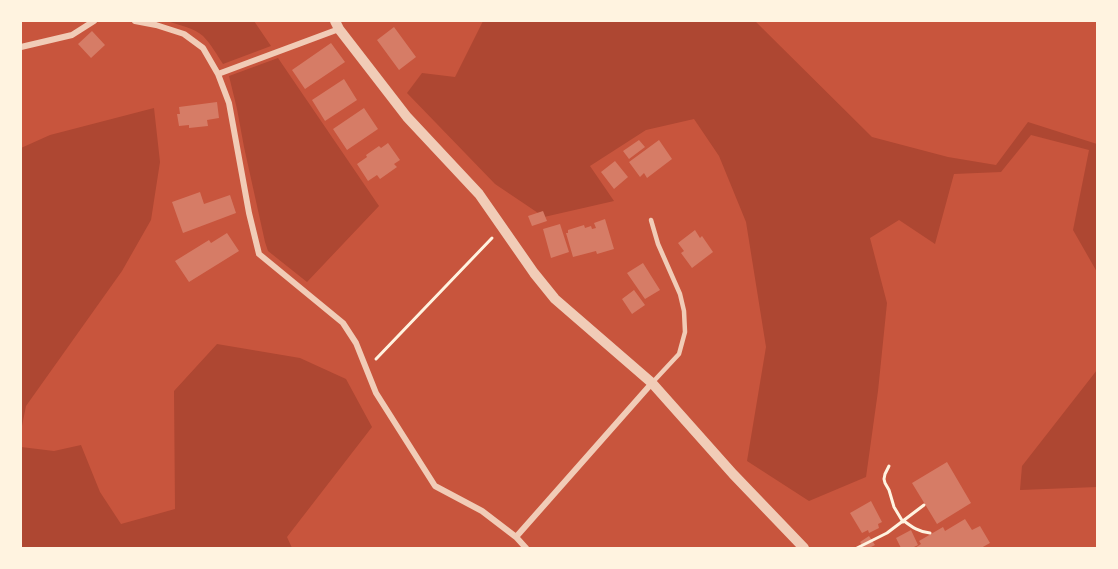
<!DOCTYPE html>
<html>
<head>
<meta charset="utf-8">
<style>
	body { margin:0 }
	#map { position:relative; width:1118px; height:569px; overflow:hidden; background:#c8553d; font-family:Poppins,sans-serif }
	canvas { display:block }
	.frame { position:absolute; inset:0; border:22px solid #fff3e0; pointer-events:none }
</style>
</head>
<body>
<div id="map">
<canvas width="1118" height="569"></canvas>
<div class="frame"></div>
</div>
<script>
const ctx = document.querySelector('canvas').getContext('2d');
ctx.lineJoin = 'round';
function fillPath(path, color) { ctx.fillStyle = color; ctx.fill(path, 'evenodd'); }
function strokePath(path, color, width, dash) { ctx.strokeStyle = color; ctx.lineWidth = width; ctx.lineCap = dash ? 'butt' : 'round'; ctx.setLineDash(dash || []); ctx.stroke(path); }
fillPath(new Path2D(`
	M167,21H254L271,46L223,64C217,55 211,44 203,36C194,28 179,25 167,21Z
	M483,21H755L872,137L948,157L996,165L1028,122L1097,144V272L1073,230L1089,150L1031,135L1001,172L954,174L935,244L899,220L870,238L887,303L878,391L866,477L809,501L747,461L766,347L746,222L719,156L694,119L646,130L590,166L614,201L544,217L495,184L407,93L422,73L455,77Z
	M278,58L379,206L307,282L268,251L265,242L244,147L237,109L229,76Z
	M154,108L160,162L151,220L122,271L26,406L21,431V148L50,135Z
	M217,344L300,358L346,379L372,427L287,537L292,548H21V447L54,451L81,445L100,492L121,524L175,509L174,391Z
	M1097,370V487L1020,490L1022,466Z`), '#ae4732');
fillPath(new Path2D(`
	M394,27L416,57L399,70L377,40Z
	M92,31L105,45L91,58L78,44Z
	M331,43L345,62L305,89L292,70Z
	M344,79L357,100L325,121L312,100Z
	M217,102L219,118L207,120L208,126L189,128V125L179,126L177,114H180L179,107Z
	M364,108L378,129L347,150L333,129Z
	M639,140L645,147L629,159L623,151Z
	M659,140L672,159L647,178L644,173L640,177L629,162Z
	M388,143L400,160L394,164L397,167L380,179L377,175L368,181L357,164L367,157L366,155L379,146L381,148Z
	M615,161L628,177L614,189L601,172Z
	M200,192L204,204L230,195L236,213L183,233L172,202Z
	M543,211L547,221L532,226L528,216Z
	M605,219L614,249L597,254L596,251L573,257L566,233H568V230L584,225L585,228L591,226L592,229L596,228L594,223Z
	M560,224L569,252L551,258L543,229Z
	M695,230L700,238L702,236L713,252L692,268L681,253L684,251L678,243Z
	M227,233L239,251L189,282L175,261L209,240L211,243Z
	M643,263L660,290L645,299L627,273Z
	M634,290L645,305L632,314L622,299Z
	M947,462L971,503L937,524L912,483Z
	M871,501L882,522L878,524L879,528L869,533L868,530L862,533L850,513Z
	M965,519L972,530L980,526L990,543L981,548H915L921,544L919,541L943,527L945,531Z
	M911,530L918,545L912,548H901L896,538Z
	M869,536L875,545L869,548H864L860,542Z`), '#d67c66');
strokePath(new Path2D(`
	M376,359L492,238
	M889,466L885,474L884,479L885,483L889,490L894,507L903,522
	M904,521C912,527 919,532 930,533
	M857,548L887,533L924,505`), '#fff3e0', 3);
strokePath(new Path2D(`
	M651,220L658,244L680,294L684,311L685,332L679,354L652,383`), '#f1ccb7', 4.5);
strokePath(new Path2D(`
	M135,21L156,25L184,34L203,48L218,74L229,103L249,213L259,254L343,323L356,343L376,393L435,486L482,511L516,537L526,548
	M21,47L72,35L94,21
	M218,74L339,29
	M516,537L652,383`), '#f1ccb7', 6);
strokePath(new Path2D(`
	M335,21L339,29L407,117L479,194L534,273L555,299L652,383L733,474L804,548`), '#f1ccb7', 10);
</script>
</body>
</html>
